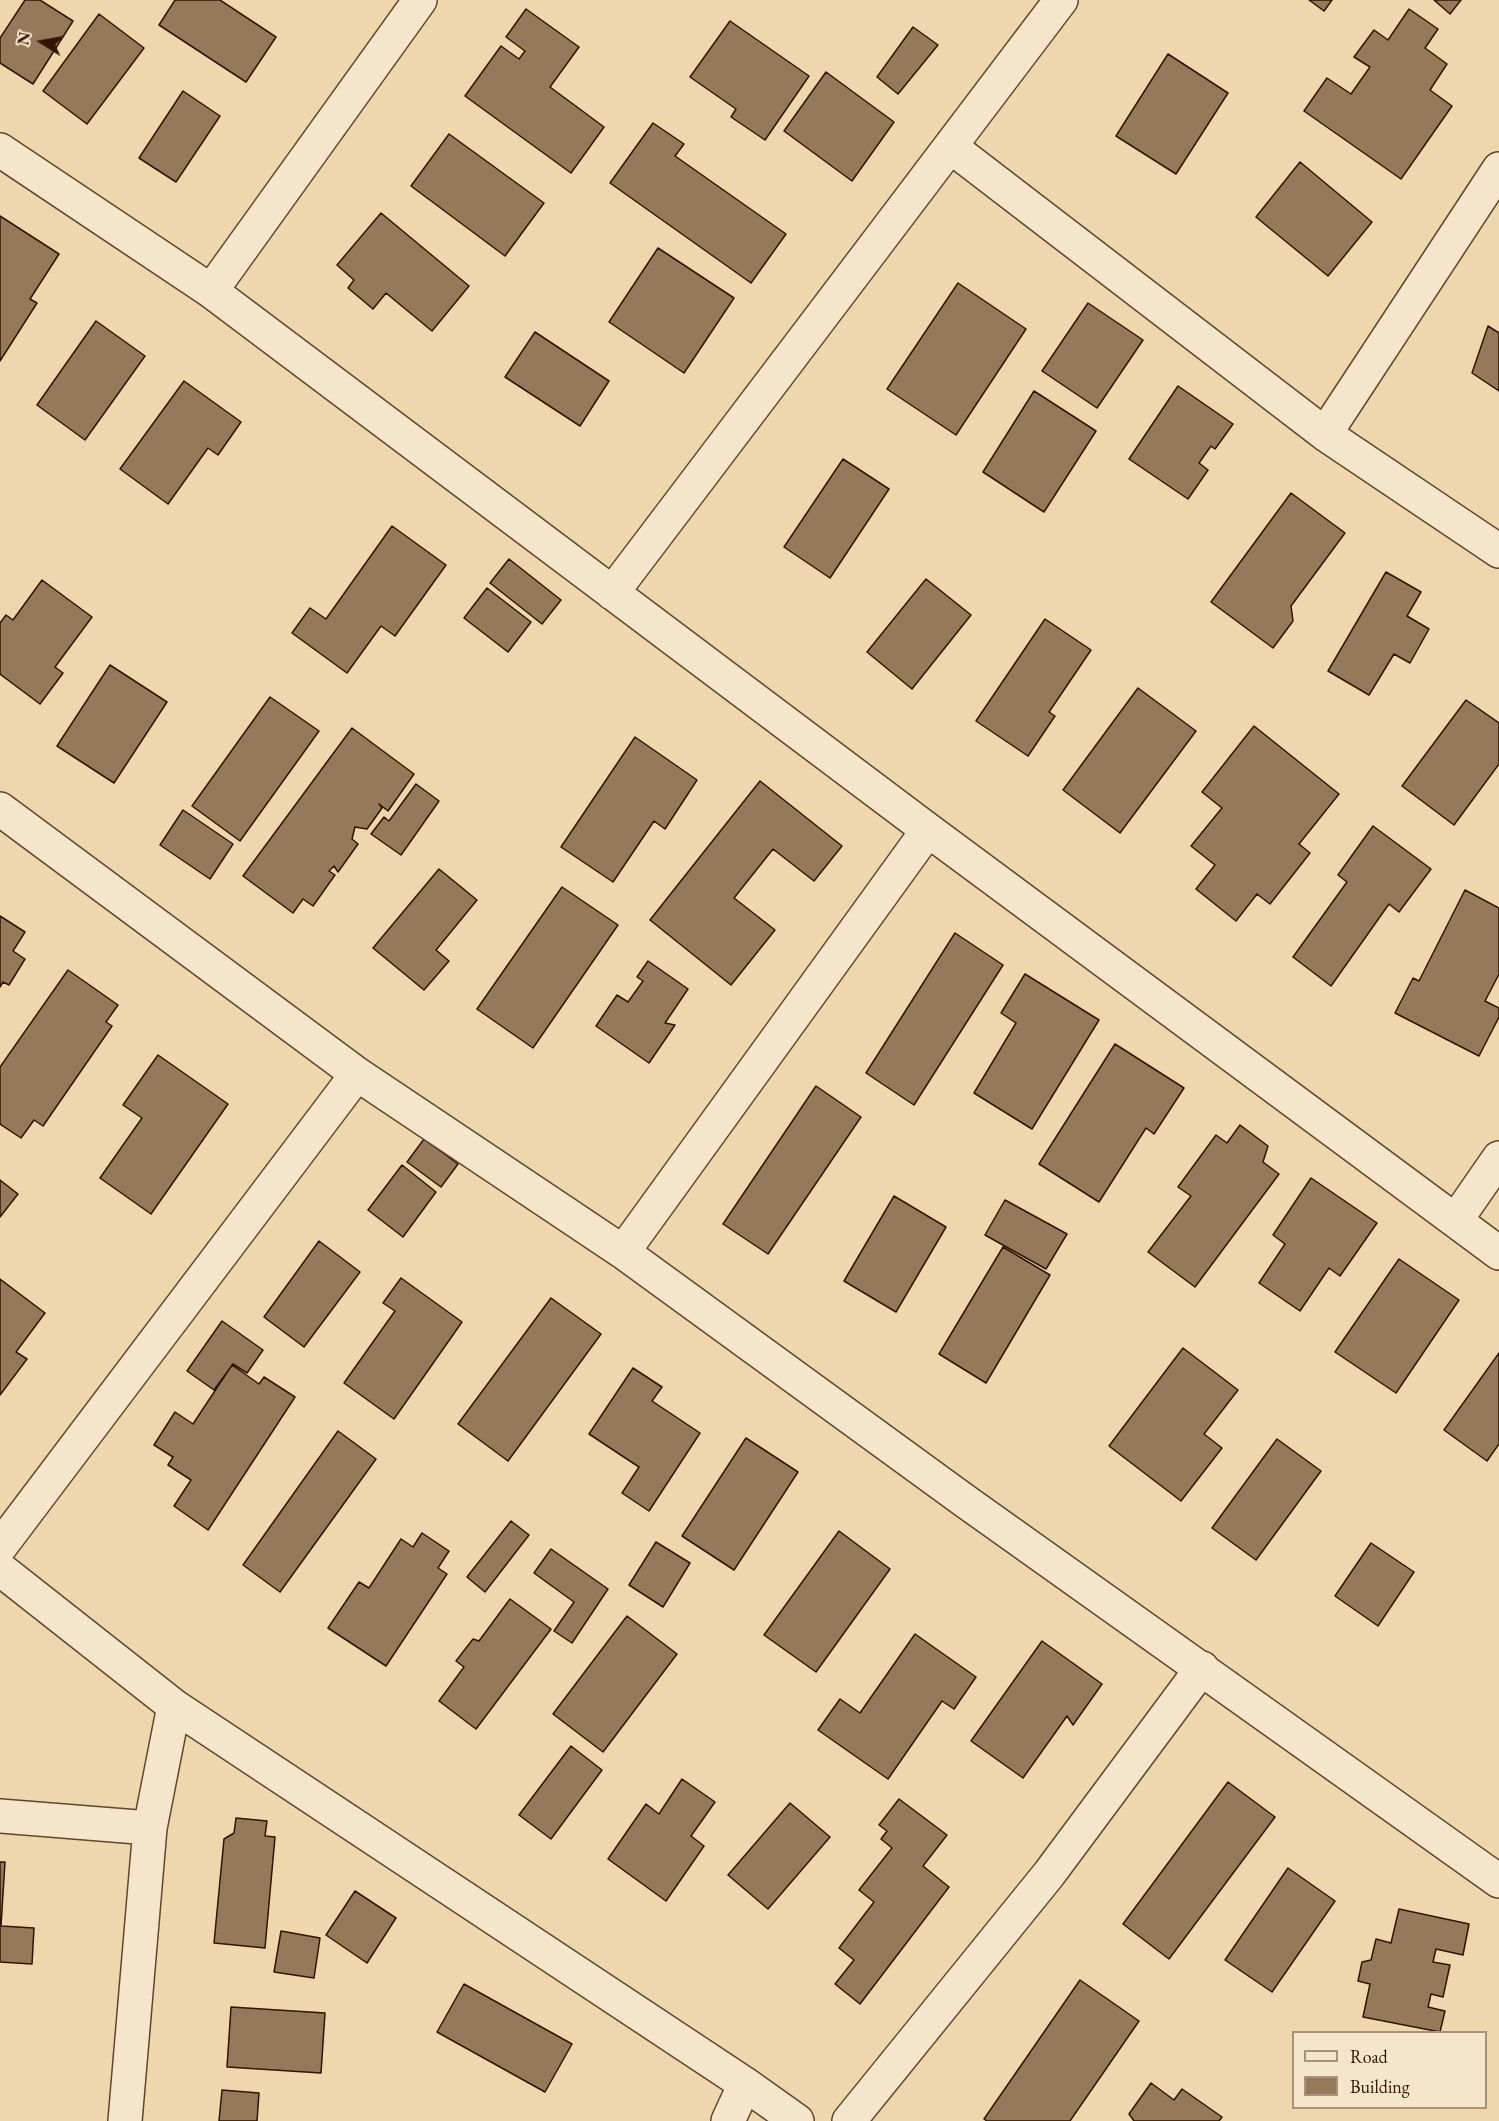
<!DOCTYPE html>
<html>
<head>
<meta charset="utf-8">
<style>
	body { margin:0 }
	#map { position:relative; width:1499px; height:2121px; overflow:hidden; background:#efd7ad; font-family:"EB Garamond",serif }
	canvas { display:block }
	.legend { position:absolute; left:1292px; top:2031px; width:195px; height:78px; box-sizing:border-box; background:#f5e5ca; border:2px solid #a7927a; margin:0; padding:8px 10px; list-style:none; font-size:18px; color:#311501 }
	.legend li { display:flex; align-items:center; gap:12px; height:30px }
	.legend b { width:30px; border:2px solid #a7927a }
	.north { position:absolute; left:12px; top:12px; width:60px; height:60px; -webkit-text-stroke:4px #f5e5ca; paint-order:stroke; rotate:281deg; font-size:16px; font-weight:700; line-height:24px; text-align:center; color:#311501 }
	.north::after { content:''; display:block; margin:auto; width:21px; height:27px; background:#311501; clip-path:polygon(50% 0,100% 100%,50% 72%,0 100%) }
</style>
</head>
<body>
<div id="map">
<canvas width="1499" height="2121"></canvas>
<ul class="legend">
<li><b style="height:8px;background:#f5e5ca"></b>Road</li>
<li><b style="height:16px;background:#947a5a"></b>Building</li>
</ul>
<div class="north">N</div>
</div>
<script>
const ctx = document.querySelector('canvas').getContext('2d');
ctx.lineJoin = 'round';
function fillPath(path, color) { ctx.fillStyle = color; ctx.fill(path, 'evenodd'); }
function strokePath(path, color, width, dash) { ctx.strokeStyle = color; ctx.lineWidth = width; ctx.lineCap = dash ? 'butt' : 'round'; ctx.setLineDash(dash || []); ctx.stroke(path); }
const building = new Path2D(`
	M25,0H40L73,21L33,84L0,63V38Z
	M175,0H220L276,37L246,82L159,25Z
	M1309,0H1332L1324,11Z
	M1434,0H1461L1450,14Z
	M526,9L579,47L550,87L604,127L571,173L465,96L501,46L519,59L525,51L506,37Z
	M1409,9L1438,29L1425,48L1447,64L1430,90L1452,106L1401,179L1304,111L1327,78L1351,94L1370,67L1354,57L1374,30L1388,40Z
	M99,14L144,48L87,124L43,91Z
	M730,21L809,76L765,140L731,117L736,109L690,77Z
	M913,27L938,45L898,94L877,77Z
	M1168,54L1228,93L1176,174L1116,136Z
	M826,72L894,122L852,181L784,131Z
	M183,91L220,116L176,182L139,158Z
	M653,123L684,144L675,156L786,234L751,283L610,183Z
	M449,134L544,203L505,256L411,186Z
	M1300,162L1372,222L1328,276L1256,217Z
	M381,213L469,286L432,331L386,293L373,309L348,288L354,280L337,265Z
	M0,216L59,254L30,299L37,303L0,361Z
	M658,248L734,298L684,373L609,322Z
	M958,283L1026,329L956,435L887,389Z
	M1088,303L1143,340L1097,408L1042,371Z
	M96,321L145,356L85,440L37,405Z
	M1488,326L1499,333V391L1472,373Z
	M535,332L609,381L580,426L505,377Z
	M184,381L241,422L218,455L208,448L168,504L120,469Z
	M1178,386L1233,424L1215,449L1211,446L1199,463L1208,470L1188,499L1129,459Z
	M1034,391L1096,431L1044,512L983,472Z
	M843,459L889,489L830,578L784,547Z
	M1291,493L1345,533L1291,606L1293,621L1273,648L1211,602Z
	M392,526L446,565L395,636L381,626L347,673L292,633L310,608L326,619Z
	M509,559L561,600L542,624L490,583Z
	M1386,572L1421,592L1407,616L1429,629L1410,663L1394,654L1369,695L1328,671Z
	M926,579L971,615L912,689L867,652Z
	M42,580L92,617L55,667L63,673L40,704L0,674V623L6,615L13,620Z
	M487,588L531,622L508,652L464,618Z
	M1045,619L1091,650L1049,712L1055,716L1028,756L976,721Z
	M110,665L167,702L114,783L57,746Z
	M1138,688L1196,731L1120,833L1063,790Z
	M270,697L319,731L240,841L192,806Z
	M1466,700L1499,723V764L1454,825L1402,786Z
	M1254,726L1339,794L1299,844L1310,853L1270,904L1257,894L1236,921L1196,889L1215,865L1191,846L1222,808L1202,792Z
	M352,728L414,774L388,811L379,804L382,808L367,829L355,827L352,839L358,844L338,872L334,866L329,871L335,875L313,906L303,899L293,913L243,876Z
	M635,737L697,780L665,829L654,821L613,882L561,847Z
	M760,781L842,846L814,881L773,849L734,898L775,930L731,985L650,920Z
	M416,784L439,801L401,855L371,834L384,817L389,821Z
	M183,810L233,844L210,879L160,845Z
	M1373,826L1431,869L1399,912L1389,904L1331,986L1293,957L1347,882L1338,875Z
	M439,869L477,900L436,950L449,961L424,990L373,948Z
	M562,887L618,925L533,1048L477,1009Z
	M1465,890L1499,908V974L1485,1001L1499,1008V1017L1479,1056L1395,1013L1413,978L1419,981Z
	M0,916L25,932L13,951L25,959L9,985L3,982L0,987Z
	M955,933L1003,965L914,1105L866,1073Z
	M648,961L688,989L665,1023L675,1025L649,1063L596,1026L617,995L628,1002L643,981L637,977Z
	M68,970L118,1005L106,1022L112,1026L43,1126L34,1120L21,1138L0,1124V1067Z
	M1025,974L1099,1020L1032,1129L974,1093L1016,1023L1001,1013Z
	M1115,1044L1184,1088L1154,1134L1146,1128L1099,1202L1039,1164Z
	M158,1055L228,1104L151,1214L100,1178L142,1118L123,1105Z
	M816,1086L861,1117L768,1254L723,1224Z
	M1240,1125L1268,1146L1263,1162L1279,1174L1195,1287L1148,1252L1191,1196L1178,1187L1216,1135L1227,1143Z
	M424,1139L458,1164L441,1187L407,1162Z
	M402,1165L436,1192L403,1237L368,1210Z
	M1311,1178L1377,1223L1340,1276L1329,1268L1300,1311L1259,1283L1285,1244L1273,1235Z
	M0,1180L18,1194L0,1217Z
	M894,1196L946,1227L896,1312L844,1281Z
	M1005,1200L1067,1234L1046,1269L985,1235Z
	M319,1241L360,1272L304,1347L264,1317Z
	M1003,1247L1050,1275L986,1383L939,1354Z
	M1399,1259L1459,1300L1396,1393L1335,1352Z
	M401,1278L462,1322L394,1419L344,1383L395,1311L383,1303Z
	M0,1279L45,1313L16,1352L27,1359L0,1395Z
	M551,1298L601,1334L508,1461L458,1424Z
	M222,1321L263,1350L247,1373L233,1364L214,1390L187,1371Z
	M1183,1348L1238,1390L1204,1434L1222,1448L1181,1501L1109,1446Z
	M1499,1353V1444L1487,1461L1444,1430Z
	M232,1365L259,1384L264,1377L295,1397L208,1530L174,1506L191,1480L168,1465L173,1457L154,1445L175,1412L193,1424Z
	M633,1368L662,1387L652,1401L700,1433L649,1511L622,1493L639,1467L589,1434Z
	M338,1431L376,1459L280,1592L243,1565Z
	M746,1438L798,1472L734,1570L682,1536Z
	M1277,1439L1321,1471L1256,1560L1212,1528Z
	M511,1521L529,1535L485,1592L467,1577Z
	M839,1531L890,1569L816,1672L764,1635Z
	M422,1533L449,1551L438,1568L447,1574L386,1666L328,1628L359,1582L369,1588L401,1539L413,1547Z
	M656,1542L690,1563L663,1607L629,1585Z
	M1371,1543L1414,1572L1378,1626L1335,1596Z
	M551,1549L608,1589L572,1643L554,1631L574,1602L534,1573Z
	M510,1599L551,1629L476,1729L439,1701L464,1667L456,1661L473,1639L479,1641Z
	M627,1616L677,1654L603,1752L553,1714Z
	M915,1634L976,1677L954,1709L942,1701L888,1779L818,1730L840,1699L860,1713Z
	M1042,1641L1102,1684L1073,1725L1067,1716L1023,1778L971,1741Z
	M571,1746L602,1770L551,1839L519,1815Z
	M682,1779L715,1802L691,1836L704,1846L666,1901L608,1859L646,1804L659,1814Z
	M1228,1782L1275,1817L1169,1959L1123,1924Z
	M899,1799L947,1835L923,1866L949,1887L860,2004L835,1984L854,1960L839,1948L874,1902L859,1890L892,1848L881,1839L887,1831L879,1825Z
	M790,1803L830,1837L768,1909L728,1875Z
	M236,1818L267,1821L265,1836L275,1837L265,1948L214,1943L224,1839L234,1833Z
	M0,1862H5L1,1926L34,1928L32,1964L0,1962Z
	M1288,1868L1335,1901L1272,1992L1225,1960Z
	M355,1891L396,1918L367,1963L326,1935Z
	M1399,1909L1469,1924L1463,1955L1436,1949L1433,1962L1450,1965L1443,1997L1431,1994L1428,2007L1445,2011L1440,2032L1363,2017L1370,1984L1358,1981L1362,1962L1371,1960L1376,1939L1391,1943Z
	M281,1931L320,1938L314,1978L274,1972Z
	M1080,1980L1139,2021L1070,2121H987L984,2119Z
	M464,1984L572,2044L545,2092L437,2032Z
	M231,2007L325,2013L321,2073L227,2067Z
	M1151,2083L1174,2100L1182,2089L1222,2117L1219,2121H1134L1129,2114Z
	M222,2090L259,2093L257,2121H219Z`);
fillPath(building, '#947a5a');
strokePath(building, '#311501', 1.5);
const minor = new Path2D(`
	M951,147L1325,434L1499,551
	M0,150L211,291L928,830L1499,1253
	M211,291L420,0
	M1325,434L1499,169
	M612,593L1061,0
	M0,809L357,1074L623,1252L965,1501L1499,1881
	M1456,1220L1499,1158
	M623,1252L928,830
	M0,1547L357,1074
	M0,1569L174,1706L745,2084L797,2121
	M0,1816L150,1828L174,1706
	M125,2121L150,1828
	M728,2121L745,2084
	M849,2121L1049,1874L1202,1668`);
strokePath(minor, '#60462c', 36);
strokePath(minor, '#f5e5ca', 33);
</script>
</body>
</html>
